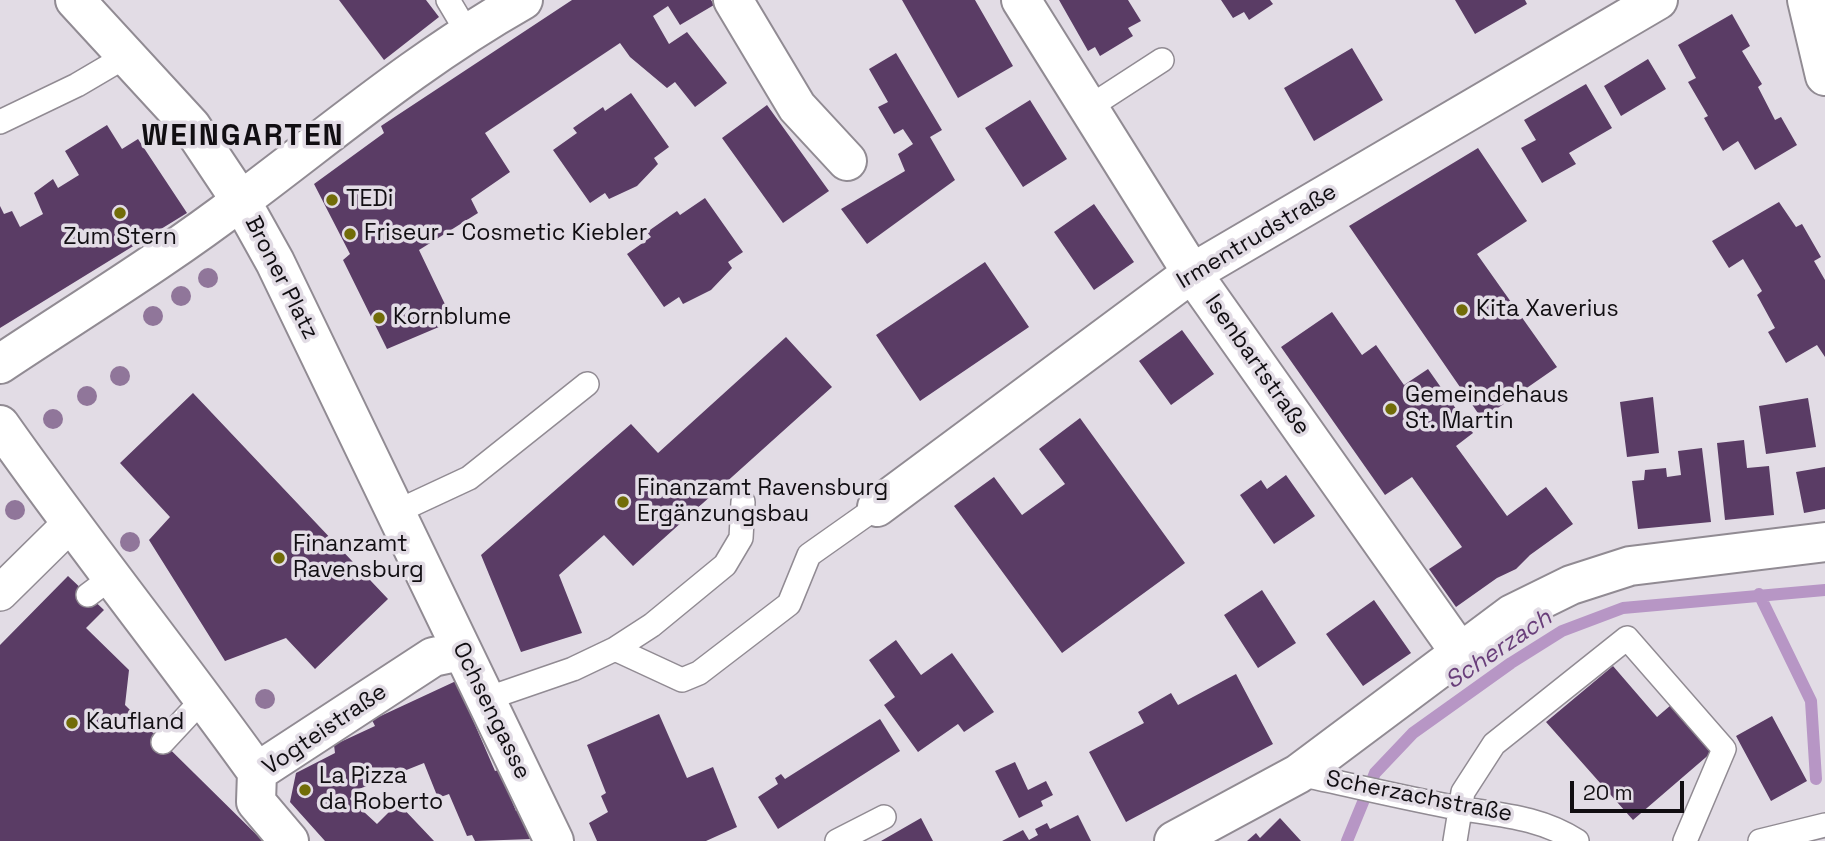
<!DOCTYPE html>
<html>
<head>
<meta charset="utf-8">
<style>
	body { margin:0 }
	#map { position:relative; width:1825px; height:841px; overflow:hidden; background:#e2dce5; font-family:"Space Grotesk",sans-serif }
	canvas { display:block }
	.scale { position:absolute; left:1570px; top:781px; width:114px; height:32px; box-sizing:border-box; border:4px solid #110e12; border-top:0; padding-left:9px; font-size:21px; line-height:24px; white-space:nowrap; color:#110e12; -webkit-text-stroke:5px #e2dce5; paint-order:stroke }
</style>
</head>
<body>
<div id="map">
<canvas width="1825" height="841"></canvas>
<div class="scale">20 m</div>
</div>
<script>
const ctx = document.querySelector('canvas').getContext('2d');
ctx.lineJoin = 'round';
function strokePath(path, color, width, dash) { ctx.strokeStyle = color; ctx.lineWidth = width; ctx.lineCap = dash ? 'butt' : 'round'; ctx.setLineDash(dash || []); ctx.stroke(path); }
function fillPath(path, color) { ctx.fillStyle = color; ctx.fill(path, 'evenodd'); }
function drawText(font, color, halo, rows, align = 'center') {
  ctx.font = font + ' "Space Grotesk",sans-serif'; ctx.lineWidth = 7; ctx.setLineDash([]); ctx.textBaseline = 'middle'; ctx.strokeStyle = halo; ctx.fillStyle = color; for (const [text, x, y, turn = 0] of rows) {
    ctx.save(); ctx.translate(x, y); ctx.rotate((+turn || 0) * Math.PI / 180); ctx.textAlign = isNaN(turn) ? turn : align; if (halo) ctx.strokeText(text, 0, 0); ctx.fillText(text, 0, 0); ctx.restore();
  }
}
strokePath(new Path2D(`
	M1759,594L1811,701L1816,779
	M1347,841L1375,773L1413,733L1511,663L1562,631L1623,608L1825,590`), '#b796c5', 12);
fillPath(new Path2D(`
	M339,0H426L439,17L384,60Z
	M572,0H711L714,5L680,25L668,6L653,16L669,44L687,32L727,83L695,107L675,82L667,88L630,57L620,43L485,133L510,172L471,199L478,213L419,250L453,321L387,349L343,260L350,254L314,184L384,133L381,126Z
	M902,0H975L1013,66L958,98Z
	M1059,0H1128L1141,21L1128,28L1133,36L1100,56L1095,47L1088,51Z
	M1221,0H1270L1273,4L1249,20L1244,12L1233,18Z
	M1455,0H1525L1527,4L1475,34Z
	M1732,14L1750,46L1742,51L1762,84L1758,87L1775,120L1781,117L1797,145L1755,170L1738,141L1723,151L1704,118L1708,116L1688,82L1696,78L1678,45Z
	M1352,48L1383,100L1314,141L1284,88Z
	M896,53L942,130L930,137L955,180L867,244L841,209L905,171L898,154L913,144L903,129L894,134L878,107L888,102L869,69Z
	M1648,59L1666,89L1621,116L1604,86Z
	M1586,84L1612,128L1569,153L1576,164L1542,183L1521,148L1536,140L1524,120Z
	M631,93L669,147L654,158L658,164L637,186L609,199L605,193L590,203L553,150L577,133L573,128L603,107L605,111Z
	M1030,100L1067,159L1023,187L985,128Z
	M767,105L829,191L783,223L722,138Z
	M107,125L122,149L138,139L187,213L0,328V206L4,214L12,211L20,227L43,214L34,193L53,179L58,188L79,175L65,151Z
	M1478,148L1527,221L1477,254L1557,367L1482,419L1349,226Z
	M705,198L743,252L728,262L732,268L711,290L683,304L679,297L664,307L627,254L651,237L647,232L677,211L680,215Z
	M1779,202L1796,227L1802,224L1821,257L1814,261L1825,280V357L1817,345L1786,363L1768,332L1775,328L1757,295L1762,291L1743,259L1729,268L1712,241Z
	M1094,204L1134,262L1094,290L1054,232Z
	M985,262L1029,327L920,401L876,335Z
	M1332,312L1362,355L1376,345L1404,385L1428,369L1473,433L1456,446L1507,516L1546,487L1573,524L1530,555L1516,569L1497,578L1456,607L1429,569L1462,547L1412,477L1385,495L1281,347Z
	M1182,330L1214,374L1171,405L1139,361Z
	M786,337L832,387L633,566L604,535L559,575L582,633L521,652L481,555L631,424L658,453Z
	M193,393L388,599L315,669L286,638L225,661L149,540L170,517L120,463Z
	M1653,397L1659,453L1627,457L1620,402Z
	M1808,398L1816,447L1766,454L1759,406Z
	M1080,418L1185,563L1062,653L954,506L994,477L1022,515L1065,484L1039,449Z
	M1744,440L1747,468L1769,466L1774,515L1725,520L1717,443Z
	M1702,448L1711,522L1638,529L1632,481L1644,480L1645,470L1666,468L1667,477L1681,475L1678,451Z
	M1825,467V509L1804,513L1796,472Z
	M1286,475L1315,516L1274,544L1240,495L1261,480L1267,489Z
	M68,576L104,610L86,628L129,670L125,705L263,841H0V645Z
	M1262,590L1296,643L1258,668L1224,615Z
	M1374,600L1411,653L1363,686L1326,634Z
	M896,640L921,675L952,653L994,712L964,732L958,724L918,752L884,705L895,697L869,660Z
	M1613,666L1657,717L1671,705L1712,752L1633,820L1546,722Z
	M1236,674L1273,744L1126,822L1089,752L1144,723L1138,712L1171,693L1178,705Z
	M456,681L495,771L499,770L516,811H520L532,839L475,841L472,835L467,836L449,794L438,798L424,763L354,791L350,799L377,824L398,803L434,841H325L290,802L296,773L335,753L334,745L375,726L372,720Z
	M659,714L687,778L713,767L737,827L706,841H597L589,823L608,812L601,796L606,793L587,745Z
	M1772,716L1807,781L1771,801L1736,736Z
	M880,719L900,751L778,829L758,797L778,784L775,778L781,774L785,779Z
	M1015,762L1028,790L1046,781L1053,795L1041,801L1043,806L1019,818L995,771Z
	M1078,815L1091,841H1002L1023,830L1029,840L1038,835L1035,829L1047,823L1050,829Z
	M921,818L933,841H881Z
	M1280,818L1301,841H1247L1256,833L1260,838Z`), '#5a3c65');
const service = new Path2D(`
	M448,0L467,32
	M1088,108L1162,60
	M0,122L77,85L128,55
	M396,512L469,478L587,384
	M88,595L112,577
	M615,649L682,680L699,673L789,604L809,555L877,507
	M483,700L573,669L615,649L652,625L725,565L741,538L743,502
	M163,742L204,698
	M1298,774C1351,785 1404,798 1458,808C1500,815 1540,817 1577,841
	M837,841L884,817
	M1455,841L1463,792L1494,744L1627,638L1724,749L1685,841
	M1760,841L1825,825`);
const pedestrian = new Path2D(`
	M0,593L70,524`);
const minor = new Path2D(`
	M75,0L191,126L241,201L275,262L554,841
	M733,0L797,107L847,161
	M1021,0L1192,273L1459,651
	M0,364C81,310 165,259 242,200C337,129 419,59 523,0
	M0,425C83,543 173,655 257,772
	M877,507L1192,273L1658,0
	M257,772L433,657L461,651
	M257,772L256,802L289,841
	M1174,841L1298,774L1512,614L1571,585L1630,566L1825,542`);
const tertiary = new Path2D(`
	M1807,0L1825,76`);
strokePath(service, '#918b93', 26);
strokePath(pedestrian, '#918b93', 38);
strokePath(minor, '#918b93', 42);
strokePath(tertiary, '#918b93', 42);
strokePath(service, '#fff', 23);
strokePath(pedestrian, '#fff', 35);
strokePath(minor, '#fff', 38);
strokePath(tertiary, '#fff', 38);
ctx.fillStyle = '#90769a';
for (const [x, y] of [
	[208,278],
	[181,296],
	[153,316],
	[120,376],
	[87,396],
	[53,419],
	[15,510],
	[130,542],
	[265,699]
]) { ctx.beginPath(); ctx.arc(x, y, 10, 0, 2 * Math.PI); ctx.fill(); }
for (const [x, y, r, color] of [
	[332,200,7,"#716c08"],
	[120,213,7,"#716c08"],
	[350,234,7,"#716c08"],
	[1462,310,7,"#716c08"],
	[379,318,7,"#716c08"],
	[1391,409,7,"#716c08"],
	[623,502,7,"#716c08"],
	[279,558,7,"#716c08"],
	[72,723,7,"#716c08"],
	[305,790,7,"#716c08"]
]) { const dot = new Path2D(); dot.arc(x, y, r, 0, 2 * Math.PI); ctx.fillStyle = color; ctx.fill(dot); strokePath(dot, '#e2dce5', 2.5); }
drawText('23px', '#110e12', '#e2dce5', [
	["TEDi",346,200],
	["Friseur - Cosmetic Kiebler",364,234],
	["Zum Stern",120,238,"center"],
	["Kita Xaverius",1476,310],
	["Kornblume",393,318],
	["Gemeindehaus",1405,396],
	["St. Martin",1405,422],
	["Finanzamt Ravensburg",637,489],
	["Ergänzungsbau",637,515],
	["Finanzamt",293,545],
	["Ravensburg",293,571],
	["Kaufland",86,723],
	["La Pizza",319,777],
	["da Roberto",319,803]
], 'left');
drawText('23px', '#110e12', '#e2dce5', [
	["Irmentrudstraße",1257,237,-31],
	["Broner Platz",281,278,63],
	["Isenbartstraße",1257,365,55],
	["Ochsengasse",491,711,64],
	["Vogteistraße",325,730,-34],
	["Scherzachstraße",1419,797,11]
]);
drawText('italic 24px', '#693e7a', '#e2dce5', [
	["Scherzach",1499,650,-34]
]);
ctx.letterSpacing = '2px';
drawText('bold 30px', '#110e12', '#e2dce5', [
	["WEINGARTEN",243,137]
]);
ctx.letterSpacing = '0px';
</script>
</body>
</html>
